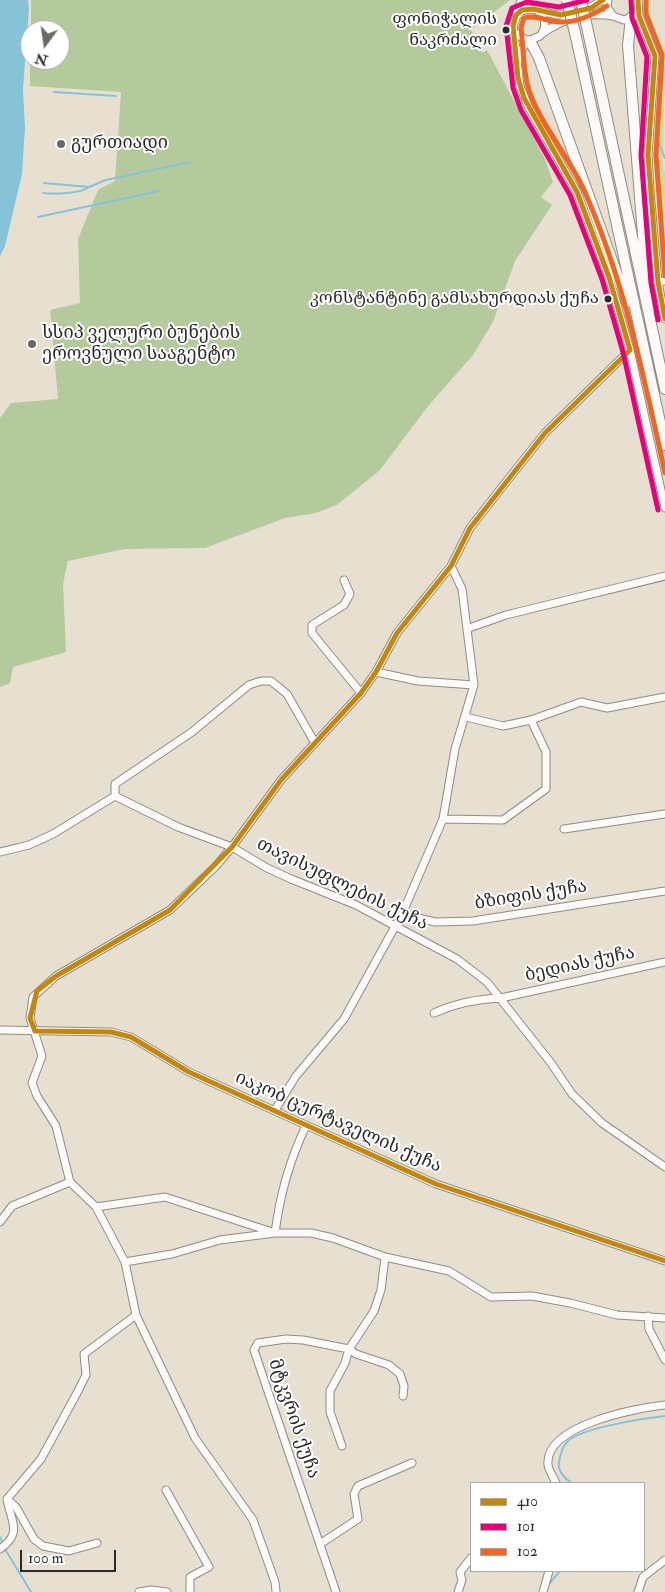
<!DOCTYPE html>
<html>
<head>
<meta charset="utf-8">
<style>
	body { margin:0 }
	#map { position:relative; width:665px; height:1592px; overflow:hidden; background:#e7e0d1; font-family:"IM FELL Double Pica",serif }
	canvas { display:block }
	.legend { position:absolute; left:470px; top:1482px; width:175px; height:90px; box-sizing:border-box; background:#fff; border:1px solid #aaa; margin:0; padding:6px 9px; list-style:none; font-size:15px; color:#2b2b2b }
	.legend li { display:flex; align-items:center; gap:10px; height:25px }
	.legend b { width:25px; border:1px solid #aaa }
	.north { position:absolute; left:20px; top:20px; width:50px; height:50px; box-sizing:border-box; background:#fff; border:1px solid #aaa; border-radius:50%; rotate:194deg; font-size:14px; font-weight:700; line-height:20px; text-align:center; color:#2b2b2b }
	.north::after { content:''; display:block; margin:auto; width:18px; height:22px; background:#6d6a65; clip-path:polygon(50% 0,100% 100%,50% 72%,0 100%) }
	.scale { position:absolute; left:20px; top:1550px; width:96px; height:22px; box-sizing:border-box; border:2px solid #2b2b2b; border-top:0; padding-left:6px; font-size:15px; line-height:18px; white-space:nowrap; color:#2b2b2b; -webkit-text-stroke:4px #fff; paint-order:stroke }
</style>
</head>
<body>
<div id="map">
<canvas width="665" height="1592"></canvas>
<ul class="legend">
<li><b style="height:6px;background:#c4870b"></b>410</li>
<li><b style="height:6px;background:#e5007d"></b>101</li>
<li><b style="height:6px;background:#f26522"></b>102</li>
</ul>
<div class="north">N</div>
<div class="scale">100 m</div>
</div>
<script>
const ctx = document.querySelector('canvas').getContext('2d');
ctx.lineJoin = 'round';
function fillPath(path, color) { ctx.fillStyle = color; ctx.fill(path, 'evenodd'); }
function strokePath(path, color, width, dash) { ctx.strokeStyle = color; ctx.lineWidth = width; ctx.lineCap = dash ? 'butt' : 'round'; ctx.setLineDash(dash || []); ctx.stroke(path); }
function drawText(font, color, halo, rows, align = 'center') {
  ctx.font = font + ' "IM FELL Double Pica","Noto Serif Georgian",serif'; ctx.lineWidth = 4; ctx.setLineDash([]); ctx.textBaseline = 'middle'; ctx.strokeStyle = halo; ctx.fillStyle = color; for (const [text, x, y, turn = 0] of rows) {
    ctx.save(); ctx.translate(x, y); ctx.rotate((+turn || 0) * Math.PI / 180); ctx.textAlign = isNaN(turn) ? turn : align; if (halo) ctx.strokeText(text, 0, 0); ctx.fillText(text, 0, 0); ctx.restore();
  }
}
fillPath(new Path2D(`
	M663,49H665L663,168L665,172V208L657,210Z`), '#c9dca6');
fillPath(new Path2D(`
	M31,0H510L471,30L482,53L487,50L545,159L553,182L541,197L552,205L515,261L493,322L473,355L429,405L380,470L337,505L316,513L285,518L205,548L125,549L68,561L63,584L66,652L13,667L10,683L0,687V418L11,403L58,399L50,310L80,303L78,239L98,190L115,181L121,92L30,86V60H60V30H31Z`), '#b5ca9c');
fillPath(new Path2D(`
	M0,0H28L29,9L23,89L25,128L22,174L5,246L0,256Z`), '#86c3d7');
strokePath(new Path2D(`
	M646,2L647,16L653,27L663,67L657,139L665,158
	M54,92L116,96
	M44,183L89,187L106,180L190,162
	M43,193C54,194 80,194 89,187
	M38,217L159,191
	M572,1483C565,1479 557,1471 559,1462C560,1455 563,1446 568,1441C582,1428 645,1418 665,1416
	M0,1537L3,1544
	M5,1549L31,1592
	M549,1584L560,1571`), '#86c3d7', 2);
const minor = new Path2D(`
	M603,0C590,8 575,15 559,15C545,14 531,4 518,13L513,26L520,86L528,106L577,192L609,277L630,350L665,508
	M608,0L607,7L613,16L624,20L632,17
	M638,0L639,16L655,56L648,155L650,191L658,282L665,319
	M515,33L528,41L540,36C547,28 546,19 538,11
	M543,33C565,18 585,12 613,16
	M519,59L522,49L528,41
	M658,282L665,281
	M344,580L350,594L344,605L312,625V633L361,693
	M469,628L506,615L665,576
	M376,672L418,681L474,685
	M466,717L503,726L531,720L581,702L607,708L665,697
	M115,796L178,827L232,847L267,868L291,879L356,905L457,959L487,982L551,1063L572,1094L602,1123L665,1167
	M115,796V784L192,732L249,685L261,681H271L287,694L315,743
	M443,819L503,820L546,789V752L531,720
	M564,829L665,814
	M0,852L29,845L53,834L115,796
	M403,912L414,917L435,922L473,921L665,891
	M434,1013C456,1003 476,999 501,998L665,962
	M0,1030L111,1032L131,1037L189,1072L436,1184L665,1261
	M275,1110L296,1076L344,1019L403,912L443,819L455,749L474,685L462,589L451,566
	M96,1207L165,1197L272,1232
	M0,1222L12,1206L70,1182
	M275,1233C280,1194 289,1161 306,1126
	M125,1262L172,1254L220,1240L275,1233H311L333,1238L385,1257L449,1271L491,1297L532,1296L570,1303L617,1315L665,1318
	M648,1316L649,1329L665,1360
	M342,1446L330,1412V1391L345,1363L349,1349L374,1311L381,1290L385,1257
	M556,1483C554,1478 549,1471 548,1465C544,1425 637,1408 665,1405
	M166,1490L209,1567L190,1577V1592
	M7,1499L41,1459L77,1393L86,1375L84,1354L136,1315
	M7,1499L16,1507L34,1539L43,1546L69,1551L97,1543
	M320,1544L358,1519L354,1494L358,1486L412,1463
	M0,1549C23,1533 11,1522 7,1499
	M276,1591L275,1582L253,1520L195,1438L136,1315L125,1262L96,1207L70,1182L56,1126L37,1096L32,1083L42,1056L30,1018L33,997L56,976L170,910L216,866L232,847L281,780L361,693L376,672L397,633L451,566L470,528L510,477L545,433L630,350
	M139,1592L151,1590L167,1592
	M336,1592L254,1350L258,1343L286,1339L303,1340L349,1349L356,1354L389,1365L400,1374L404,1386L403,1396
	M458,1592L462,1580L460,1572L471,1558
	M543,1592L549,1571
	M638,1592L643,1577L665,1560`);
const highway = new Path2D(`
	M518,13L523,0
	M631,18L628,45L645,260L652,307
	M589,36L665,389
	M576,37L665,445
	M530,41L539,58L627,302`);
strokePath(minor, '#8f8b84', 9);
strokePath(highway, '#8f8b84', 12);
strokePath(minor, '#fbfaf8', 7);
strokePath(highway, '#fbfaf8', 10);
const highwayBridge = new Path2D(`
	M567,0L576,37
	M581,0L589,36`);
strokePath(highwayBridge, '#8f8b84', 12, []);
strokePath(highwayBridge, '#fbfaf8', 10);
strokePath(new Path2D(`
	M603,0L591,8L561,15L533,9L522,10L516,15L513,26L518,78L524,98L577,192L609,277L630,350L545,433L470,528L451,566L397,633L376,672L361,693L281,780L232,847L170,910L56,976L37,991L30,1018L35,1031L111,1032L131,1037L189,1072L436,1184L665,1261
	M638,0L639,16L655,56L648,155L658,282L665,319`), '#c4870b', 5);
strokePath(new Path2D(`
	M587,0L559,7L527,2L512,8L506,26L513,88L521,110L570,195L602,279L623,352L658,510
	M631,0L632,18L647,57L641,155L651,283L658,320`), '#e5007d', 5);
strokePath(new Path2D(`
	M646,0V14L662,55L656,155L665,276
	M607,6C593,15 576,23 559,22C547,22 536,14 524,18L521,27C523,45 523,65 527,83C535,118 569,156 584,190C624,280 644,377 665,473`), '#f26522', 5);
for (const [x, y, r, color] of [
	[506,30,4.5,"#2b2b2b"],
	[61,144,5,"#6d6a65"],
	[608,299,4.5,"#2b2b2b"],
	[32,344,5,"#6d6a65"]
]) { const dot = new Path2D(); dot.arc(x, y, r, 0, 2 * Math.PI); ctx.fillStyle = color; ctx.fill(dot); strokePath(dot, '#fff', 2); }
drawText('17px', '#2b2b2b', '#fff', [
	["ფონიჭალის",497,20],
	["ნაკრძალი",497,41],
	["კონსტანტინე გამსახურდიას ქუჩა",599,299]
], 'right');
drawText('18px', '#2b2b2b', '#fff', [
	["გურთიადი",71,144],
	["სსიპ ველური ბუნების",42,334],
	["ეროვნული სააგენტო",42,355]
], 'left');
drawText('18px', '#2b2b2b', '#fff', [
	["თავისუფლების ქუჩა",342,885,26],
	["ბზიფის ქუჩა",531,896,-9],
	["ბედიას ქუჩა",580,965,-12],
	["იაკობ ცურტაველის ქუჩა",338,1123,24],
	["მტკვრის ქუჩა",293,1419,71]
]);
</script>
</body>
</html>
